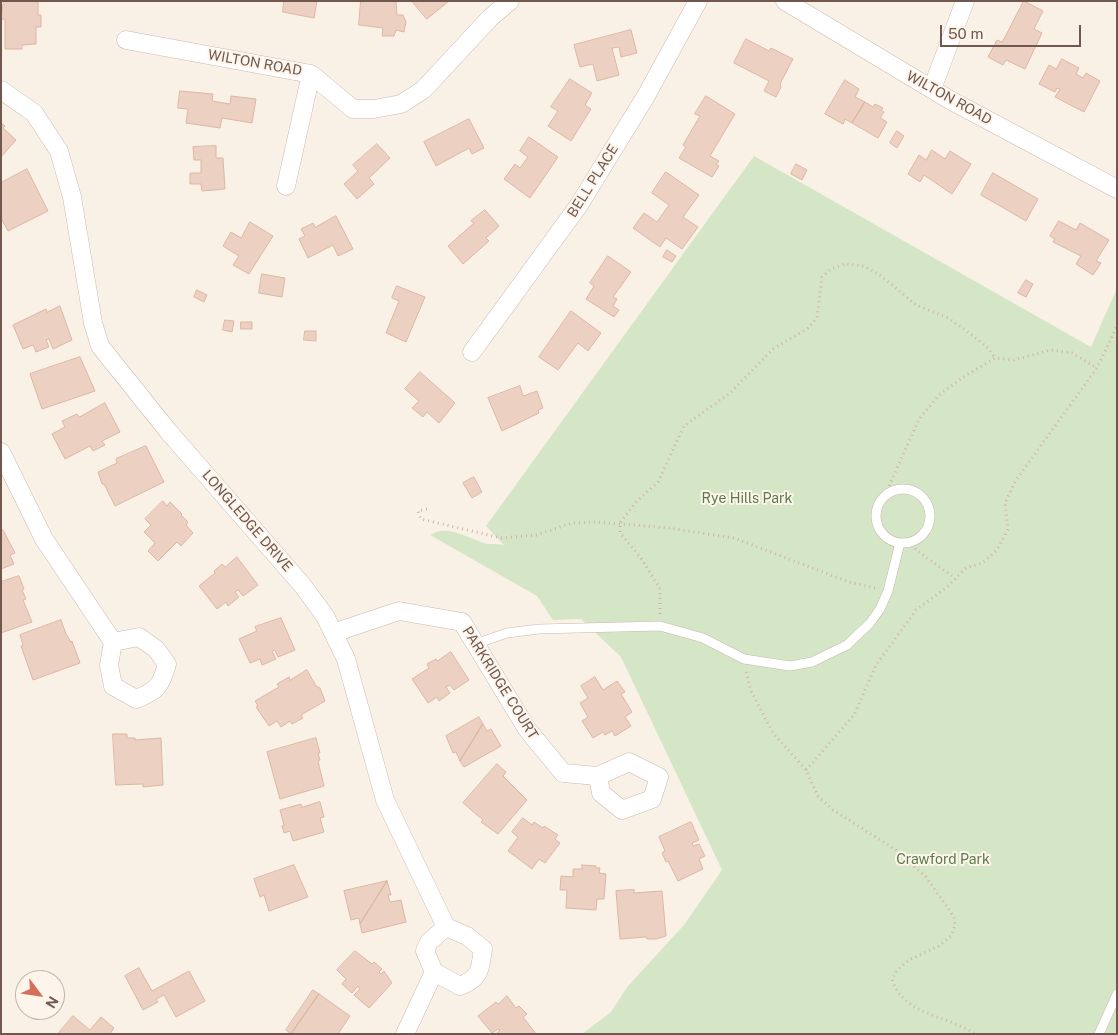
<!DOCTYPE html>
<html>
<head>
<meta charset="utf-8">
<style>
	body { margin:0 }
	#map { position:relative; width:1118px; height:1035px; overflow:hidden; background:#faf1e6; font-family:"Public Sans",sans-serif }
	canvas { display:block }
	.frame { position:absolute; inset:0; border:2px solid #70584e; pointer-events:none }
	.north { position:absolute; left:15px; top:970px; width:50px; height:50px; box-sizing:border-box; background:#fdf5ec; border:1px solid #c5b6ad; border-radius:50%; rotate:121deg; font-size:14px; font-weight:700; line-height:20px; text-align:center; color:#70584e }
	.north::after { content:''; display:block; margin:auto; width:18px; height:22px; background:#d66f59; clip-path:polygon(50% 0,100% 100%,50% 72%,0 100%) }
	.scale { position:absolute; left:940px; top:25px; width:141px; height:22px; box-sizing:border-box; border:2px solid #70584e; border-top:0; padding-left:6px; font-size:15px; line-height:18px; white-space:nowrap; color:#70584e; -webkit-text-stroke:4px #fdf5ec; paint-order:stroke }
</style>
</head>
<body>
<div id="map">
<canvas width="1118" height="1035"></canvas>
<div class="frame"></div>
<div class="north">N</div>
<div class="scale">50 m</div>
</div>
<script>
const ctx = document.querySelector('canvas').getContext('2d');
ctx.lineJoin = 'round';
function fillPath(path, color) { ctx.fillStyle = color; ctx.fill(path, 'evenodd'); }
function strokePath(path, color, width, dash) { ctx.strokeStyle = color; ctx.lineWidth = width; ctx.lineCap = dash ? 'butt' : 'round'; ctx.setLineDash(dash || []); ctx.stroke(path); }
function drawText(font, color, halo, rows, align = 'center') {
  ctx.font = font + ' "Public Sans",sans-serif'; ctx.lineWidth = 4; ctx.setLineDash([]); ctx.textBaseline = 'middle'; ctx.strokeStyle = halo; ctx.fillStyle = color; for (const [text, x, y, turn = 0] of rows) {
    ctx.save(); ctx.translate(x, y); ctx.rotate((+turn || 0) * Math.PI / 180); ctx.textAlign = isNaN(turn) ? turn : align; if (halo) ctx.strokeText(text, 0, 0); ctx.fillText(text, 0, 0); ctx.restore();
  }
}
fillPath(new Path2D(`
	M754,156L1091,347L1117,288V1034H582L611,1012L628,986L684,925L722,870L621,657L581,619L553,620L537,596L430,535C448,523 470,540 488,544C493,544 499,544 504,545L486,526Z`), '#d4e6c6');
const building = new Path2D(`
	M4,1H38V15H41V27H36V44L22,45V49H5V19H1Z
	M284,1H317L314,18L283,12Z
	M361,1H396L397,15H403L406,22L404,32L396,30L394,36H382L383,28L359,25Z
	M412,1H449L427,19Z
	M1024,1L1043,11L1034,29L1042,33L1025,69L1006,60L1003,65L988,57L997,40L1002,42Z
	M631,30L637,53L621,57L619,47L612,48L619,75L597,81L593,64L580,67L574,45Z
	M746,39L769,51L771,48L793,59L780,84L781,87L776,97L764,91L769,81L734,63Z
	M1062,59L1079,68L1076,74L1083,78L1086,73L1100,81L1084,112L1055,97L1060,89L1057,88L1055,92L1039,84L1049,65L1056,69Z
	M570,79L592,93L585,105L591,109L571,141L548,126L558,111L551,107Z
	M845,80L859,89L855,97L865,102L852,123L845,119L843,124L825,114Z
	M180,91L213,94L212,101L230,104L231,96L256,99L252,123L222,118L220,128L186,123L188,109L178,108Z
	M706,96L735,114L710,156L719,161L716,165L719,166L712,177L679,158L686,147L683,145L700,116L695,114Z
	M865,102L873,107L875,104L883,108L881,110L884,112L880,118L887,122L878,138L852,123Z
	M469,119L484,148L472,154L469,148L436,166L424,142Z
	M1,123L5,126L3,128L16,140L1,157Z
	M897,131L904,136L897,148L890,143Z
	M529,137L558,157L530,198L504,179L515,164L520,168L528,157L520,151Z
	M377,144L390,158L369,178L374,184L357,199L344,184L358,171L353,165Z
	M216,146V158H223L225,189L202,191L201,184H190V173H201V160H194L193,147Z
	M932,150L945,159L950,151L971,164L952,194L924,175L920,182L908,174L919,155L926,160Z
	M796,164L807,170L802,180L791,174Z
	M27,169L48,211L8,231L1,218V183Z
	M666,172L699,195L683,217L698,227L682,249L666,238L660,247L633,228L644,213L657,222L669,205L652,193Z
	M993,173L1038,199L1026,221L981,195Z
	M485,210L499,226L486,238L489,241L463,264L448,246L474,223L471,221Z
	M336,216L353,249L338,256L333,245L308,258L299,239L305,236L301,229L313,223L315,227Z
	M1059,221L1076,230L1080,223L1109,240L1096,261L1101,263L1093,275L1076,264L1081,256L1053,242L1055,239L1050,236Z
	M250,222L273,236L249,274L233,265L239,256L223,246L231,232L241,238Z
	M667,250L676,256L672,262L663,257Z
	M608,256L631,272L613,297L617,299L613,306L619,310L614,317L586,299L594,286L590,283Z
	M262,274L285,278L282,297L259,293Z
	M1026,280L1033,284L1026,297L1018,293Z
	M397,286L425,297L406,342L386,333L399,301L392,298Z
	M197,290L207,295L204,302L194,297Z
	M60,306L72,340L53,349L49,339L46,340L49,347L36,352L33,345L23,349L13,325L46,309L47,312Z
	M571,311L601,333L588,351L578,343L558,370L539,357Z
	M225,320L234,321L232,332L223,330Z
	M241,322H252V329H241Z
	M305,331H316V341L304,340Z
	M80,357L95,391L42,409L30,374Z
	M420,372L455,403L439,423L427,412L423,417L412,408L419,401L405,389Z
	M520,386L523,396L537,391L543,408L538,410L539,413L502,431L488,398Z
	M105,403L120,432L102,441L105,445L93,451L90,446L65,459L52,434L65,427L62,421L77,414L79,417Z
	M146,446L164,482L115,506L104,484H102L98,472L117,463L116,459Z
	M474,477L482,492L472,498L463,483Z
	M163,501L167,506L170,502L182,514L181,515L188,522L186,525L193,533L181,546L177,542L158,561L148,551L155,543L144,532L151,525L145,519Z
	M3,530L15,553L10,555L14,564L1,569V531Z
	M237,557L258,585L243,596L238,590L235,592L239,597L228,606L226,602L217,609L199,586L215,573L214,571L222,564L225,567Z
	M19,576L24,589L22,590L26,599L23,600L32,622L1,633V582Z
	M281,618L295,650L278,657L275,650L272,651L276,659L262,665L260,659L250,663L239,639L257,631L255,627Z
	M61,620L66,634L71,642L72,641L80,663L33,680L21,646L23,645L20,635Z
	M451,652L469,680L454,690L450,685L446,687L450,693L439,701L437,697L428,703L412,679L429,668L427,664L436,659L437,661Z
	M307,670L316,686L320,688L325,701L301,715L303,718L292,724L290,721L281,727L277,721L269,726L256,707L258,706L255,701L279,687L277,684L289,677L290,680Z
	M595,677L603,690L617,681L625,692L621,694L632,712L625,717L631,726L615,736L612,731L605,735L603,732L593,738L582,721L588,717L580,703L588,698L581,686Z
	M479,717L483,724L460,761L456,752L453,753L446,736Z
	M483,724L487,731L491,729L501,746L464,767L460,761Z
	M113,734H127V738H135V740L161,738L163,785L143,787V784L116,785Z
	M316,738L320,753H318L320,760L318,761L324,786L280,799L267,752Z
	M497,764L506,772L503,776L527,800L498,834L481,822L483,820L463,803Z
	M320,802L324,817L320,818L324,832L293,841L290,831L284,833L282,826L284,825L280,810L301,804L302,807Z
	M523,818L532,825L534,822L543,828L544,826L558,835L555,839L560,843L545,863L539,859L532,869L508,851L518,837L512,832Z
	M691,822L699,840L692,843L693,846L699,844L705,856L699,859L703,869L678,881L668,861L666,862L662,853L665,851L659,837Z
	M294,865L308,897L269,911L264,895L260,897L254,879Z
	M582,865L596,866V868H600L599,873L606,874L604,899H597L596,910L566,908L567,890H560L561,876L573,877V869H582Z
	M387,881L391,895H388L390,902L401,900L406,922L362,933L360,924Z
	M387,881L360,924L359,918L351,920L344,891Z
	M634,890V893L662,891L666,936L656,939H647L646,937L620,939L616,891Z
	M355,951L372,964L374,962L382,969L379,972L381,974L384,971L392,983L369,1008L354,995L360,989L358,986L352,993L342,984L346,979L337,970Z
	M139,968L152,991L189,971L205,1001L176,1017L164,995L156,999L158,1002L143,1010L125,976Z
	M313,990L319,994L291,1034L286,1030Z
	M319,994L350,1016L338,1034H291Z
	M507,996L516,1008L519,1006L527,1014L523,1017L536,1034H496L500,1030L498,1029L492,1033L478,1016L496,1002L498,1004Z
	M73,1016L90,1030L101,1017L114,1028L110,1034H58Z`);
fillPath(building, '#ecd0c1');
strokePath(building, '#ddb6a3', 1);
const lane = new Path2D(`
	M876 516a27 27 0 1 1 54 0a27 27 0 1 1-54 0Z
	M475,644L507,633L539,629L660,626L703,638L744,659L790,666L812,662L847,645L870,623L880,609L888,591L900,543
	M1099,1034L1117,994`);
const street = new Path2D(`
	M785,1L950,100L1117,189
	M126,40L311,74L353,109H374L401,104L423,90L490,18L510,1
	M932,89L965,1
	M1,90L34,113L59,151L72,197L93,323L100,346L168,431L303,586L325,616L346,659L385,800L446,927
	M286,186L311,74
	M472,352L579,205L646,96L698,1
	M1,452L44,539L113,642L109,665L113,686L136,699C157,691 161,686 167,664L156,649L139,637L113,642
	M333,633L399,611L462,622L527,729L563,773L598,776L629,762L659,777L652,799L622,810L601,793L598,776
	M434,972L460,986C481,978 480,969 483,949L467,936L446,927
	M405,1034L434,972L425,951L429,942L446,927`);
strokePath(lane, '#cab9ae', 10);
strokePath(street, '#cab9ae', 19);
strokePath(new Path2D(`
	M885,495L919,419L941,393L965,376L995,358L1014,360L1051,350L1072,353L1097,368
	M427,509L418,511L421,519L501,538L536,535L572,523L596,522L669,528L734,538L849,582L875,588
	M913,544L916,550L955,578
	M660,614V589L641,558L620,533V523L637,501L658,482L684,426L730,393L773,349L808,328L817,318L822,277L831,269L844,264L864,266L881,276L916,305L948,318L972,335L989,349L995,358
	M746,672L751,691L773,733L806,770L818,796L833,810L896,850L926,877L954,917L955,926L951,936L939,946L909,960L897,970L892,979C902,1015 947,1015 975,1034
	M806,770L854,715L876,665L916,610L947,587L966,568L982,563L997,550L1008,529L1005,503L1016,480L1097,368L1117,326`), '#d1b3a4', 3, [1, 4]);
strokePath(lane, '#fff', 9);
strokePath(street, '#fff', 18);
drawText('14px', '#70584e', '#fdf5ec', [
	["WILTON ROAD",255,63,10],
	["WILTON ROAD",949,98,29],
	["BELL PLACE",593,181,-58],
	["LONGLEDGE DRIVE",247,521,49],
	["PARKRIDGE COURT",500,683,58]
]);
drawText('14px', '#5a7a4a', '#fdf5ec', [
	["Rye Hills Park",747,499],
	["Crawford Park",943,860]
]);
</script>
</body>
</html>
